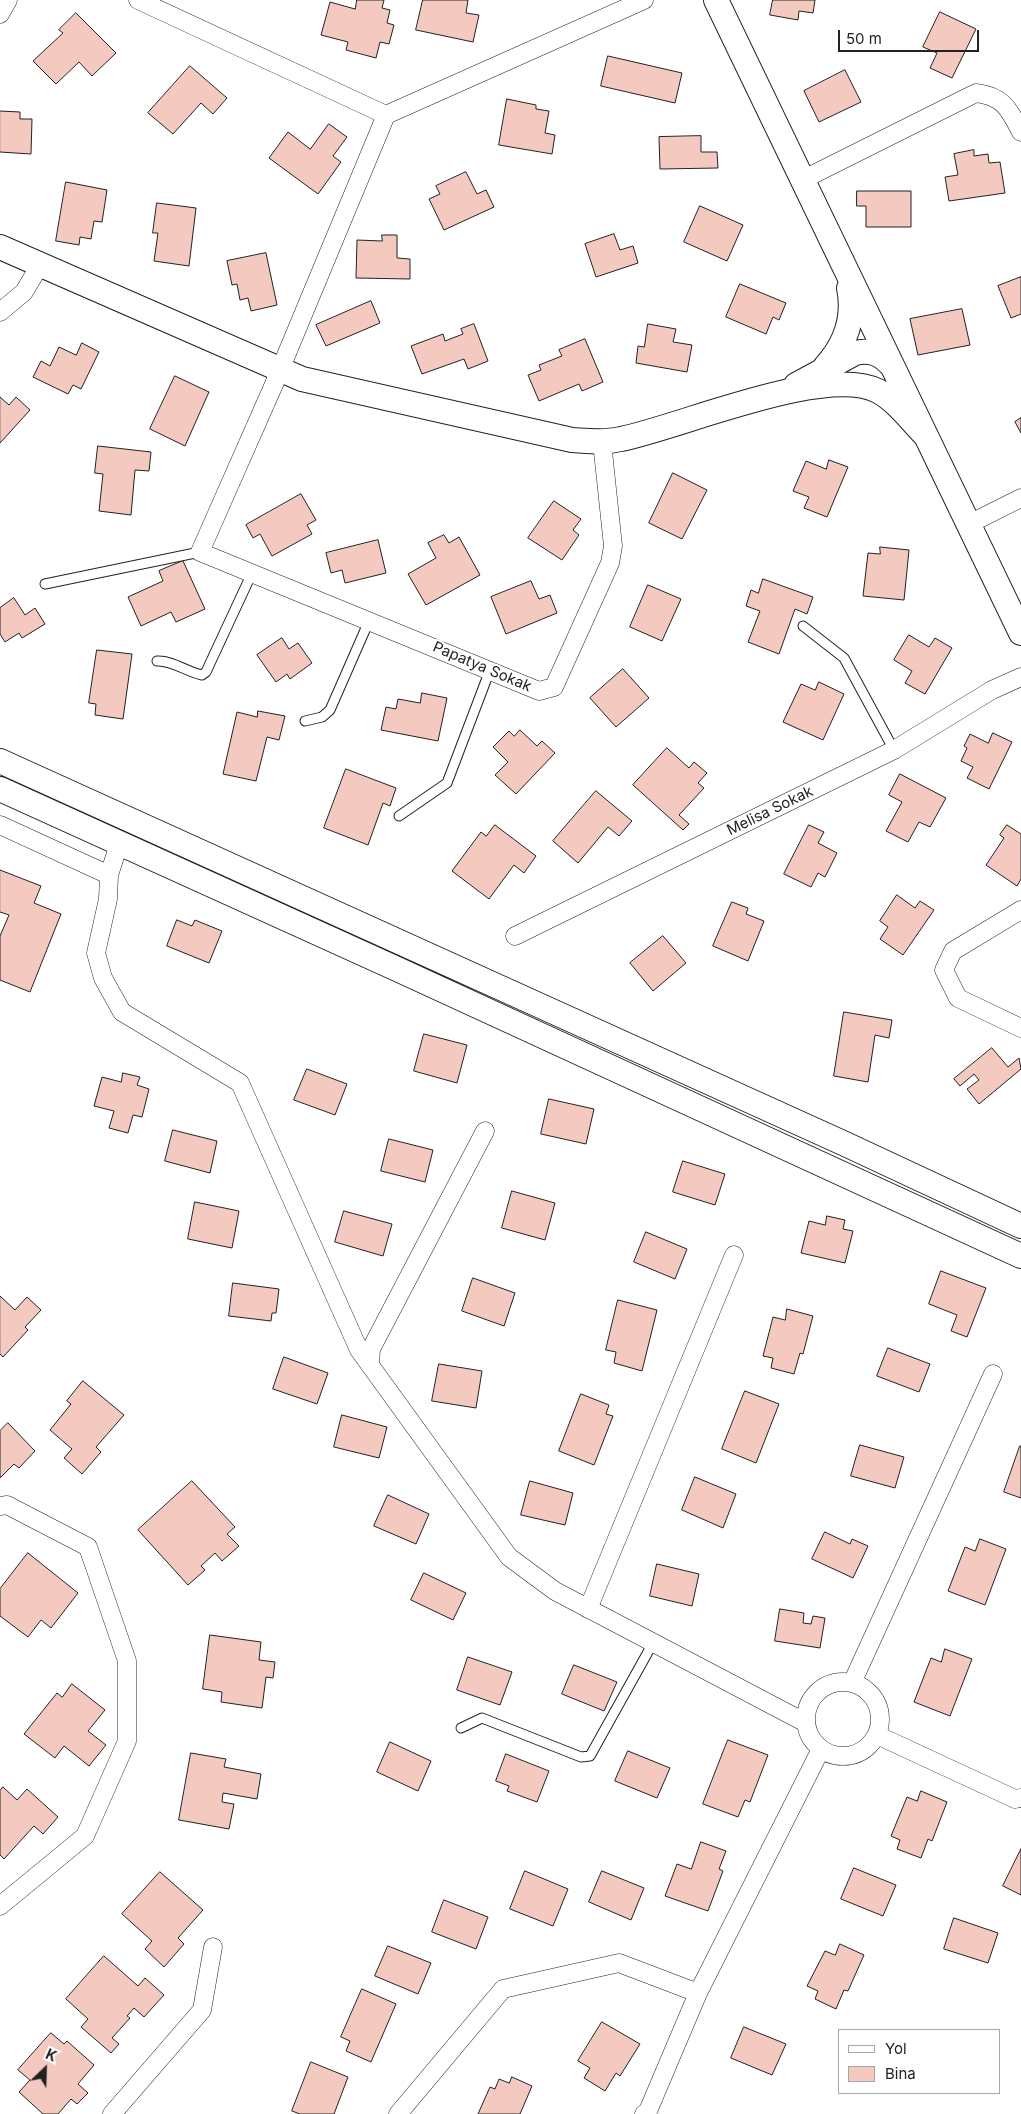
<!DOCTYPE html>
<html>
<head>
<meta charset="utf-8">
<style>
	body { margin:0 }
	#map { position:relative; width:1021px; height:2114px; overflow:hidden; background:#fff; font-family:Inter,sans-serif }
	canvas { display:block }
	.legend { position:absolute; left:838px; top:2029px; width:162px; height:65px; box-sizing:border-box; background:#fff; border:1px solid #a7a7a7; margin:0; padding:6px 9px; list-style:none; font-size:15px; color:#222 }
	.legend li { display:flex; align-items:center; gap:10px; height:25px }
	.legend b { width:25px; border:1px solid #a7a7a7 }
	.north { position:absolute; left:20px; top:2044px; width:50px; height:50px; -webkit-text-stroke:4px #fff; paint-order:stroke; rotate:24deg; font-size:14px; font-weight:700; line-height:20px; text-align:center; color:#222 }
	.north::after { content:''; display:block; margin:auto; width:18px; height:22px; background:#222; clip-path:polygon(50% 0,100% 100%,50% 72%,0 100%) }
	.scale { position:absolute; left:838px; top:30px; width:141px; height:22px; box-sizing:border-box; border:2px solid #222; border-top:0; padding-left:6px; font-size:15px; line-height:18px; white-space:nowrap; color:#222; -webkit-text-stroke:4px #fff; paint-order:stroke }
</style>
</head>
<body>
<div id="map">
<canvas width="1021" height="2114"></canvas>
<ul class="legend">
<li><b style="height:6px;background:#fff"></b>Yol</li>
<li><b style="height:14px;background:#f3c9c0"></b>Bina</li>
</ul>
<div class="north">K</div>
<div class="scale">50 m</div>
</div>
<script>
const ctx = document.querySelector('canvas').getContext('2d');
ctx.lineJoin = 'round';
function fillPath(path, color) { ctx.fillStyle = color; ctx.fill(path, 'evenodd'); }
function strokePath(path, color, width, dash) { ctx.strokeStyle = color; ctx.lineWidth = width; ctx.lineCap = dash ? 'butt' : 'round'; ctx.setLineDash(dash || []); ctx.stroke(path); }
function drawText(font, color, halo, rows, align = 'center') {
  ctx.font = font + ' Inter,sans-serif'; ctx.lineWidth = 4; ctx.setLineDash([]); ctx.textBaseline = 'middle'; ctx.strokeStyle = halo; ctx.fillStyle = color; for (const [text, x, y, turn = 0] of rows) {
    ctx.save(); ctx.translate(x, y); ctx.rotate((+turn || 0) * Math.PI / 180); ctx.textAlign = isNaN(turn) ? turn : align; if (halo) ctx.strokeText(text, 0, 0); ctx.fillText(text, 0, 0); ctx.restore();
  }
}
const building = new Path2D(`
	M357,0H384L382,8L390,10L387,23L394,25L389,44L380,42L376,58L346,50L348,42L321,35L330,2L355,9Z
	M423,0H468L466,13L479,15L473,42L416,30Z
	M773,0H815L813,13L799,11L798,20L770,15Z
	M940,12L976,29L952,78L930,68L937,53L923,47Z
	M76,13L116,53L92,76L79,62L56,84L33,61L63,33L59,30Z
	M608,56L682,73L675,103L601,86Z
	M190,66L227,98L213,114L201,103L173,134L148,113Z
	M845,70L861,102L819,122L804,91Z
	M507,99L536,105V109L549,111L545,133L555,135L552,154L499,145Z
	M0,111L20,112V119H32L31,154L0,152Z
	M329,124L347,137L333,156L341,162L318,194L269,158L288,132L310,149Z
	M701,136V152H717L718,168L660,169L659,137Z
	M974,150V156L988,154L989,163L1000,162L1005,193L949,201L945,177L958,175L954,154Z
	M466,172L477,194L486,190L494,207L444,230L429,199L440,194L436,186Z
	M66,182L107,190L102,222L94,221L91,239L80,237L79,245L56,241Z
	M857,191H911V227H866V206H857Z
	M157,203L196,208L189,266L154,261L158,233H153Z
	M700,206L743,225L727,261L684,242Z
	M614,234L620,250L633,246L638,263L596,277L585,244Z
	M382,235H397V258L410,259V279L356,278L357,240L382,241Z
	M266,253L277,305L251,311L248,298L240,300L237,284L232,285L227,261Z
	M1021,277V314L1011,318L998,286Z
	M740,284L786,303L779,320L773,317L766,334L726,317Z
	M371,301L380,323L326,346L316,325Z
	M962,309L970,345L918,355L910,319Z
	M474,324L488,361L468,369L464,359L422,374L411,346L443,334L445,341L463,334L461,329Z
	M648,324L676,329L673,342L692,345L687,372L636,363L638,346L644,347Z
	M585,339L603,382L582,391L579,384L539,401L528,375L541,370L539,365L562,356L559,350Z
	M82,343L99,352L81,389L73,385L68,394L33,377L41,361L50,366L59,347L76,355Z
	M175,376L209,392L185,446L150,429Z
	M0,397L9,405L16,397L30,410L0,443Z
	M1021,418V433L1015,422Z
	M98,446L151,452L149,471L135,470L131,515L99,511L103,474L95,473Z
	M829,460L848,467L827,517L804,508L809,497L793,491L806,461L826,469Z
	M673,473L707,490L682,539L649,523Z
	M301,494L316,520L307,525L312,534L272,556L260,534L253,538L246,525Z
	M554,501L581,519L573,530L579,535L562,560L528,538Z
	M444,535L449,543L459,537L480,575L426,605L408,574L436,558L428,543Z
	M378,540L386,573L345,583L342,570L331,573L326,553Z
	M880,547L909,550L904,600L863,596L868,553L880,554Z
	M183,561L205,609L176,622L171,612L141,626L128,597L163,581L159,571Z
	M763,579L813,597L807,614L795,609L779,654L748,642L760,611L746,606L751,590L758,593Z
	M531,581L539,599L550,595L557,613L506,634L491,597Z
	M648,585L681,599L662,641L630,627Z
	M14,598L25,615L35,608L45,624L22,638L19,633L5,642L0,634V608Z
	M909,635L929,647L935,638L952,648L925,694L905,683L912,671L894,660Z
	M282,638L289,649L298,643L312,663L290,679L287,674L276,682L257,655Z
	M97,650L132,654L123,719L95,715L96,704L89,703Z
	M623,669L649,698L616,727L590,698Z
	M819,682L844,694L823,740L783,722L801,684L815,690Z
	M422,693L447,698L438,741L381,730L386,707L396,709L398,699L420,703Z
	M258,711L285,716L279,740L267,737L256,781L223,774L237,712L257,717Z
	M520,730L537,746L542,741L555,753L516,794L495,775L508,762L493,747L509,731L514,736Z
	M993,733L1012,742L989,789L967,778L973,767L961,761L967,748L964,746L970,734L988,743Z
	M667,748L689,768L694,762L707,773L698,783L704,788L679,815L689,824L683,830L633,785Z
	M346,769L396,788L390,806L383,803L368,845L324,828Z
	M900,774L946,798L930,827L919,822L908,842L886,831L902,802L889,795Z
	M596,791L632,821L619,836L608,827L578,863L553,841Z
	M495,825L536,856L524,873L514,865L489,899L452,871L481,832L486,836Z
	M809,825L824,832L818,843L837,853L825,877L818,873L811,887L784,874Z
	M1007,825L1021,834V879L1017,886L986,865L1004,838L1000,835Z
	M0,870L41,886L34,903L61,914L30,992L0,980V936L9,915L0,912Z
	M897,895L915,908L920,901L934,910L903,955L880,939L888,927L880,921Z
	M732,902L748,908L746,914L764,921L748,961L713,946Z
	M177,920L192,926L195,920L222,931L209,963L167,946Z
	M663,936L686,963L653,991L630,963Z
	M844,1012L892,1020L889,1038L875,1035L868,1082L834,1076Z
	M424,1034L467,1045L457,1083L414,1071Z
	M992,1048L1008,1067L1019,1058L1021,1069L979,1104L967,1089L979,1080L974,1074L960,1086L954,1079Z
	M307,1069L347,1084L335,1115L294,1100Z
	M123,1073L140,1077L137,1085L149,1089L142,1117L133,1115L128,1133L109,1128L114,1111L94,1106L102,1077L121,1082Z
	M549,1099L594,1109L586,1144L541,1134Z
	M173,1130L217,1141L210,1173L165,1161Z
	M389,1139L433,1150L425,1182L381,1171Z
	M683,1161L725,1174L715,1205L673,1192Z
	M512,1191L555,1203L545,1240L502,1228Z
	M195,1202L239,1211L232,1248L188,1239Z
	M344,1211L392,1224L383,1256L335,1242Z
	M827,1216L845,1220L843,1229L853,1231L845,1263L801,1253L809,1221L825,1225Z
	M646,1232L687,1249L675,1279L634,1262Z
	M941,1271L986,1288L967,1337L951,1331L957,1315L929,1304Z
	M473,1278L515,1293L504,1326L462,1311Z
	M233,1283L279,1289L276,1313H272L271,1321L229,1316Z
	M0,1296L15,1310L27,1297L41,1310L25,1327L28,1330L3,1357L0,1354Z
	M618,1300L657,1310L642,1371L614,1363L616,1352L606,1350Z
	M787,1309L813,1316L803,1354L800,1353L794,1374L771,1368L773,1358L763,1356L773,1317L785,1320Z
	M888,1348L930,1364L919,1392L877,1376Z
	M284,1357L328,1373L317,1404L273,1389Z
	M439,1364L482,1371L476,1408L432,1401Z
	M83,1381L124,1415L96,1447L101,1452L82,1474L64,1458L72,1449L50,1430L71,1404L67,1401Z
	M745,1391L779,1404L756,1463L722,1449Z
	M581,1394L609,1405L606,1414L613,1416L594,1465L559,1451Z
	M342,1415L387,1427L379,1458L334,1447Z
	M8,1423L35,1451L19,1468L14,1464L0,1478V1431Z
	M860,1445L904,1457L895,1488L851,1476Z
	M1020,1446H1021V1498L1004,1492Z
	M695,1477L736,1494L723,1528L682,1510Z
	M192,1481L235,1527L227,1534L239,1546L222,1561L215,1553L201,1566L205,1570L188,1585L138,1530Z
	M530,1481L573,1493L565,1525L521,1515Z
	M388,1495L429,1514L416,1544L374,1526Z
	M825,1532L850,1544L852,1539L868,1546L853,1578L812,1559Z
	M980,1539L1006,1549L985,1605L948,1591L965,1547L975,1551Z
	M28,1553L78,1593L51,1628L41,1620L28,1637L0,1616V1589Z
	M657,1564L699,1574L692,1606L650,1596Z
	M424,1573L466,1593L453,1620L411,1600Z
	M780,1609L804,1613L803,1623L811,1624L813,1616L825,1618L820,1648L775,1641Z
	M210,1635L261,1642L259,1660L275,1662L273,1678L266,1677L262,1708L221,1702L222,1692L203,1689Z
	M945,1649L972,1659L950,1716L914,1702L931,1658L941,1662Z
	M468,1657L512,1672L500,1705L457,1690Z
	M574,1665L617,1682L604,1711L562,1694Z
	M72,1684L105,1710L88,1731L106,1745L89,1766L64,1746L55,1758L24,1734L57,1693L62,1697Z
	M728,1740L768,1755L750,1802L745,1800L738,1817L703,1804Z
	M390,1742L431,1761L418,1791L377,1772Z
	M628,1751L670,1768L657,1798L615,1781Z
	M191,1753L226,1759L224,1767L261,1774L257,1799L223,1793L222,1802L234,1804L229,1829L179,1820Z
	M506,1754L549,1771L537,1802L507,1791L509,1786L496,1781Z
	M3,1787L17,1800L27,1789L58,1817L43,1834L34,1826L4,1859L0,1855V1791Z
	M921,1791L947,1802L932,1841L928,1839L921,1858L897,1849L900,1840L891,1836L907,1797L917,1801Z
	M701,1842L726,1851L719,1869L723,1871L708,1911L665,1896L677,1864L691,1869Z
	M1021,1849V1895L1003,1886Z
	M854,1868L896,1885L883,1916L841,1899Z
	M525,1871L568,1889L553,1926L510,1909Z
	M602,1871L644,1888L631,1920L589,1902Z
	M160,1872L203,1910L178,1938L184,1944L164,1967L145,1949L152,1941L122,1914Z
	M444,1900L488,1917L476,1949L432,1932Z
	M954,1918L998,1933L988,1963L944,1949Z
	M840,1944L864,1955L848,1991L844,1990L836,2009L815,1999L818,1991L807,1986L825,1951L835,1955Z
	M388,1946L431,1963L418,1994L375,1976Z
	M104,1956L138,1986L145,1978L164,1995L144,2017L134,2008L127,2016L130,2018L112,2038L119,2044L111,2053L81,2027L88,2019L66,1999Z
	M362,1989L396,2004L371,2062L346,2051L350,2041L341,2037Z
	M602,2022L640,2044L620,2076L616,2073L605,2091L584,2078L590,2068L578,2061Z
	M744,2027L786,2044L772,2075L731,2058Z
	M51,2033L64,2044L67,2041L94,2065L78,2084L88,2093L77,2104L71,2099L58,2114H43L19,2092L30,2080L18,2070Z
	M311,2062L348,2077L334,2114H300L292,2111Z
	M512,2077L532,2086L520,2114H478L490,2087L495,2089L499,2079L509,2083Z`);
fillPath(building, '#f3c9c0');
strokePath(building, '#222', 1);
const lane = new Path2D(`
	M45,584L200,552
	M803,626L844,658L894,750
	M157,661C172,660 187,672 202,675L206,672L252,573
	M305,721L322,717L330,710L369,621
	M399,816L447,783L490,670
	M461,1728L482,1718L581,1757L590,1756L653,1643`);
const street = new Path2D(`
	M138,0L386,115L644,0
	M0,14L8,0
	M386,115L275,382L200,552L539,691L554,687L610,563L613,546L602,442
	M802,180L976,93C1003,96 1009,109 1021,132
	M0,312L24,292L40,265
	M969,524L1021,498
	M0,825L109,875
	M119,844L109,875L108,899L96,953L103,978L122,1012L240,1083L359,1350L509,1557L555,1591L806,1723
	M1021,910L953,951L944,970L958,998L1021,1028
	M515,936L894,750L992,690L1021,677
	M370,1364L371,1349L485,1131
	M0,1506L7,1505L88,1547L127,1661V1741L85,1836L0,1906
	M588,1609L734,1255
	M806 1719a37 37 0 1 1 74 0a37 37 0 1 1-74 0Z
	M852,1683L993,1374
	M877,1735L1015,1799L1021,1798
	M112,2114L202,2010L213,1947
	M398,2114L503,1989L619,1963L698,1993
	M644,2114L648,2111L698,1993L821,1749`);
const secondary = new Path2D(`
	M716,0L1021,633
	M0,247L302,379L572,440C589,441 605,443 621,439C681,427 825,364 878,391C897,401 911,421 925,435
	M825,367C846,344 855,318 849,288
	M796,385L855,353C870,349 881,354 891,365
	M0,761L843,1143L1021,1226
	M0,789L397,969L1021,1256`);
strokePath(lane, '#222', 11);
strokePath(street, '#222', 19);
strokePath(secondary, '#222', 26);
strokePath(lane, '#fff', 9);
strokePath(street, '#fff', 18);
strokePath(secondary, '#fff', 24);
drawText('15px', '#222', '#fff', [
	["Papatya Sokak",482,667,23],
	["Melisa Sokak",770,811,-26]
]);
</script>
</body>
</html>
